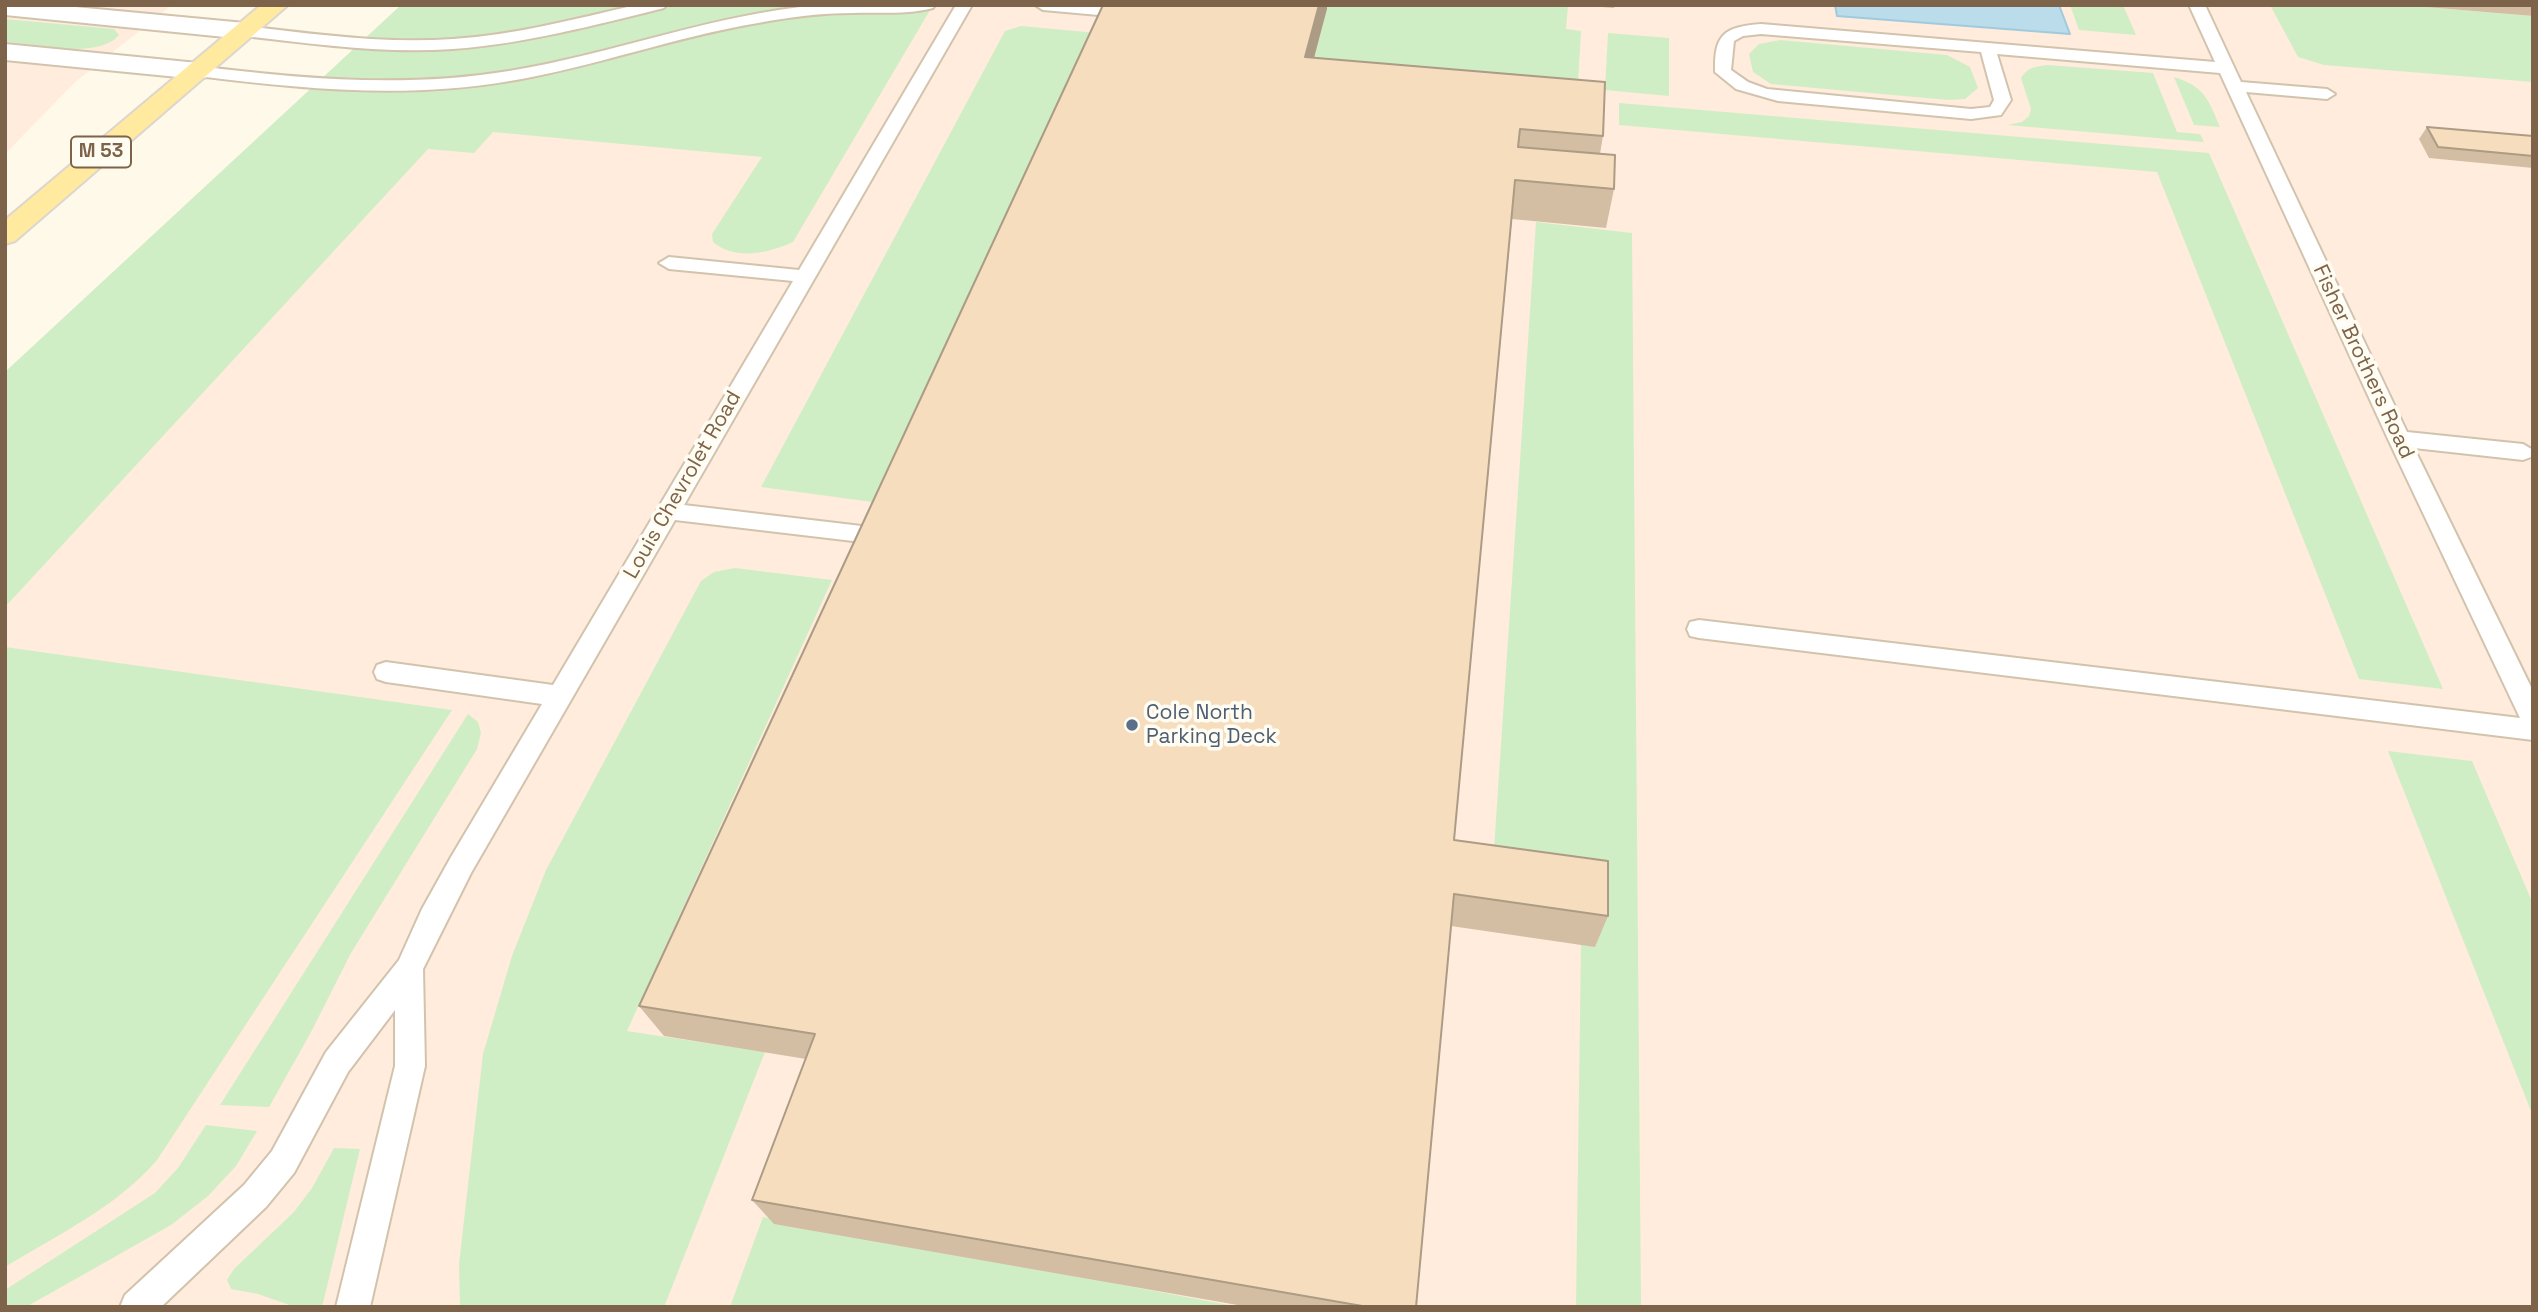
<!DOCTYPE html>
<html>
<head>
<meta charset="utf-8">
<style>
	body { margin:0 }
	#map { position:relative; width:2538px; height:1312px; overflow:hidden; background:#fef9e9; font-family:"Space Grotesk",sans-serif }
	canvas { display:block }
	.frame { position:absolute; inset:0; border:7px solid #7c6349; pointer-events:none }
</style>
</head>
<body>
<div id="map">
<canvas width="2538" height="1312"></canvas>
<div class="frame"></div>
</div>
<script>
const ctx = document.querySelector('canvas').getContext('2d');
ctx.lineJoin = 'round';
function fillPath(path, color) { ctx.fillStyle = color; ctx.fill(path, 'evenodd'); }
function strokePath(path, color, width, dash) { ctx.strokeStyle = color; ctx.lineWidth = width; ctx.lineCap = dash ? 'butt' : 'round'; ctx.setLineDash(dash || []); ctx.stroke(path); }
function drawText(font, color, halo, rows, align = 'center') {
  ctx.font = font + ' "Space Grotesk",sans-serif'; ctx.lineWidth = 7; ctx.setLineDash([]); ctx.textBaseline = 'middle'; ctx.strokeStyle = halo; ctx.fillStyle = color; for (const [text, x, y, turn = 0] of rows) {
    ctx.save(); ctx.translate(x, y); ctx.rotate((+turn || 0) * Math.PI / 180); ctx.textAlign = isNaN(turn) ? turn : align; if (halo) ctx.strokeText(text, 0, 0); ctx.fillText(text, 0, 0); ctx.restore();
  }
}
fillPath(new Path2D(`
	M5,5H172L74,83L5,154Z
	M401,5H2533V1307H5V372Z`), '#ffecdd');
fillPath(new Path2D(`
	M401,5H933L793,242C769,253 735,261 713,242L712,234L762,157L493,132L474,153L428,149L5,607V372Z
	M1279,5H1568L1566,29L1581,31L1576,119L1304,95Z
	M2070,5H2123L2136,35L2079,30Z
	M2270,5H2402L2533,16V82L2324,65L2298,57Z
	M5,19L114,29L119,35C98,60 35,44 5,42Z
	M1021,26L1097,33L880,503L761,487L1005,31Z
	M1608,33L1669,38V96L1605,90Z
	M1780,40L1947,55L1970,67L1978,88L1965,99L1948,100L1771,84L1753,72L1749,54L1759,44Z
	M2048,65L2153,73L2177,132L2200,134L2204,142L2007,125L2022,122L2029,116L2031,109L2021,78C2028,67 2036,66 2048,65Z
	M2174,77C2205,87 2208,99 2220,127L2194,125Z
	M1619,103L2209,153L2443,689L2359,679L2157,172L1619,125Z
	M1536,222L1632,233L1641,1307H1576L1581,945L1492,879Z
	M735,568L832,580L627,1031L765,1052L664,1307H460L459,1264L483,1054L512,956L546,870L701,581L714,572Z
	M5,647L452,710L157,1160C117,1207 57,1235 5,1267Z
	M468,714L478,722L481,733L477,749L351,953L310,1034L269,1107L220,1105Z
	M2388,751L2472,761L2533,904V1116Z
	M206,1125L257,1131L236,1166L208,1196L171,1225L26,1307H5V1290L155,1193L178,1168Z
	M334,1148L360,1149L323,1303L320,1307H295L258,1294L231,1289L227,1280L234,1269L294,1212L312,1188Z
	M763,1217L1239,1307H730Z`), '#d0eec5');
const water = new Path2D(`
	M1835,5H2059L2070,34L1837,16Z`);
fillPath(water, '#bbdcea');
strokePath(water, '#a0cadd', 2);
const lane = new Path2D(`
	M636,5H666L664,8C595,25 524,44 453,49C384,54 314,44 245,36L237,31L245,26C314,34 383,44 453,39C515,35 575,19 636,5Z
	M820,5H935L933,8C906,15 880,12 853,13C821,13 790,17 758,23C674,37 594,67 510,81C406,99 302,89 198,76L190,71L198,66C302,79 405,88 509,71C614,54 713,14 820,5Z
	M956,5H972L684,505L887,529L895,531L898,537L895,543L887,545L675,520L471,873L423,969L425,1066L370,1307H336L395,1066V1010L348,1072L294,1173L266,1207L161,1307H120L125,1295L244,1185L272,1151L326,1052L399,960L422,909L451,857L542,704L386,682L377,679L374,672L377,665L386,662L553,685L793,281L669,269L659,263L669,257L799,270Z
	M1035,5C1055,5 1116,0 1129,12L1121,17L1043,10Z
	M2189,5H2205L2241,82L2327,89L2335,94L2327,99L2246,92L2407,432L2523,444L2533,450L2531,457L2523,460L2414,448L2533,691V740L1699,638L1690,636L1687,629L1690,622L1699,620L2520,718L2388,439L2220,73L1997,54L2011,100L2001,115L1971,119L1778,101L1736,89L1715,72C1714,34 1724,27 1761,24L2215,62ZM1761,34L1981,52L1994,100L1990,107L1971,109L1767,89L1748,82L1731,70L1734,41L1743,36Z`);
const street = new Path2D(`
	M5,5H54L245,23L254,26L258,31L254,36L245,39L5,15Z
	M5,44L198,63L207,65L211,71L207,77L198,79L5,60Z`);
const primary = new Path2D(`
	M261,5H288L15,241L5,244V220Z`);
strokePath(lane, '#d2c3ad', 4);
strokePath(street, '#d2c3ad', 4);
strokePath(primary, '#ddd6d0', 4);
fillPath(lane, '#fff');
fillPath(street, '#fff');
fillPath(primary, '#ffea9f');
fillPath(new Path2D(`
	M1103,5H1327L1314,58L1603,136L1600,154L1614,189L1606,228L1512,219L1454,840L1608,916L1595,947L1451,926L1416,1307H1249L774,1224L752,1200L806,1059L664,1036L639,1006Z
	M1578,5H1615L1614,8Z
	M2402,5H2533V16Z
	M2427,127L2533,136V168L2429,158L2419,139Z`), '#d4bea3');
fillPath(new Path2D(`
	M1319,5H1327V9L1304,95L1305,57Z`), '#ac9b85');
const building = new Path2D(`
	M1103,5H1319L1305,57L1605,82L1603,136L1520,129L1518,147L1615,155L1614,189L1515,180L1454,840L1608,861V916L1454,894L1416,1307H1368L752,1200L815,1034L639,1006Z
	M2427,127L2533,136V156L2438,147Z`);
fillPath(building, '#f6ddbe');
strokePath(building, '#ac9b85', 2);
for (const [x, y, r, color] of [
	[1132,725,7,"#5c6f8a"]
]) { const dot = new Path2D(); dot.arc(x, y, r, 0, 2 * Math.PI); ctx.fillStyle = color; ctx.fill(dot); strokePath(dot, '#fffcf1', 2.5); }
for (const [x, y, w] of [
	[101,152,60]
]) { const box = new Path2D(); box.roundRect(x - w / 2, y - 15.5, w, 31, 5); ctx.fillStyle = '#fffcf1'; ctx.fill(box); strokePath(box, '#7c6349', 2); }
drawText('bold 19px', '#7c6349', null, [
	["M 53",101,152]
]);
drawText('21px', '#7c6349', '#fffcf1', [
	["Fisher Brothers Road",2363,362,65],
	["Louis Chevrolet Road",683,485,-60]
]);
drawText('21px', '#4e5e75', '#fffcf1', [
	["Cole North",1146,713],
	["Parking Deck",1146,737]
], 'left');
</script>
</body>
</html>
